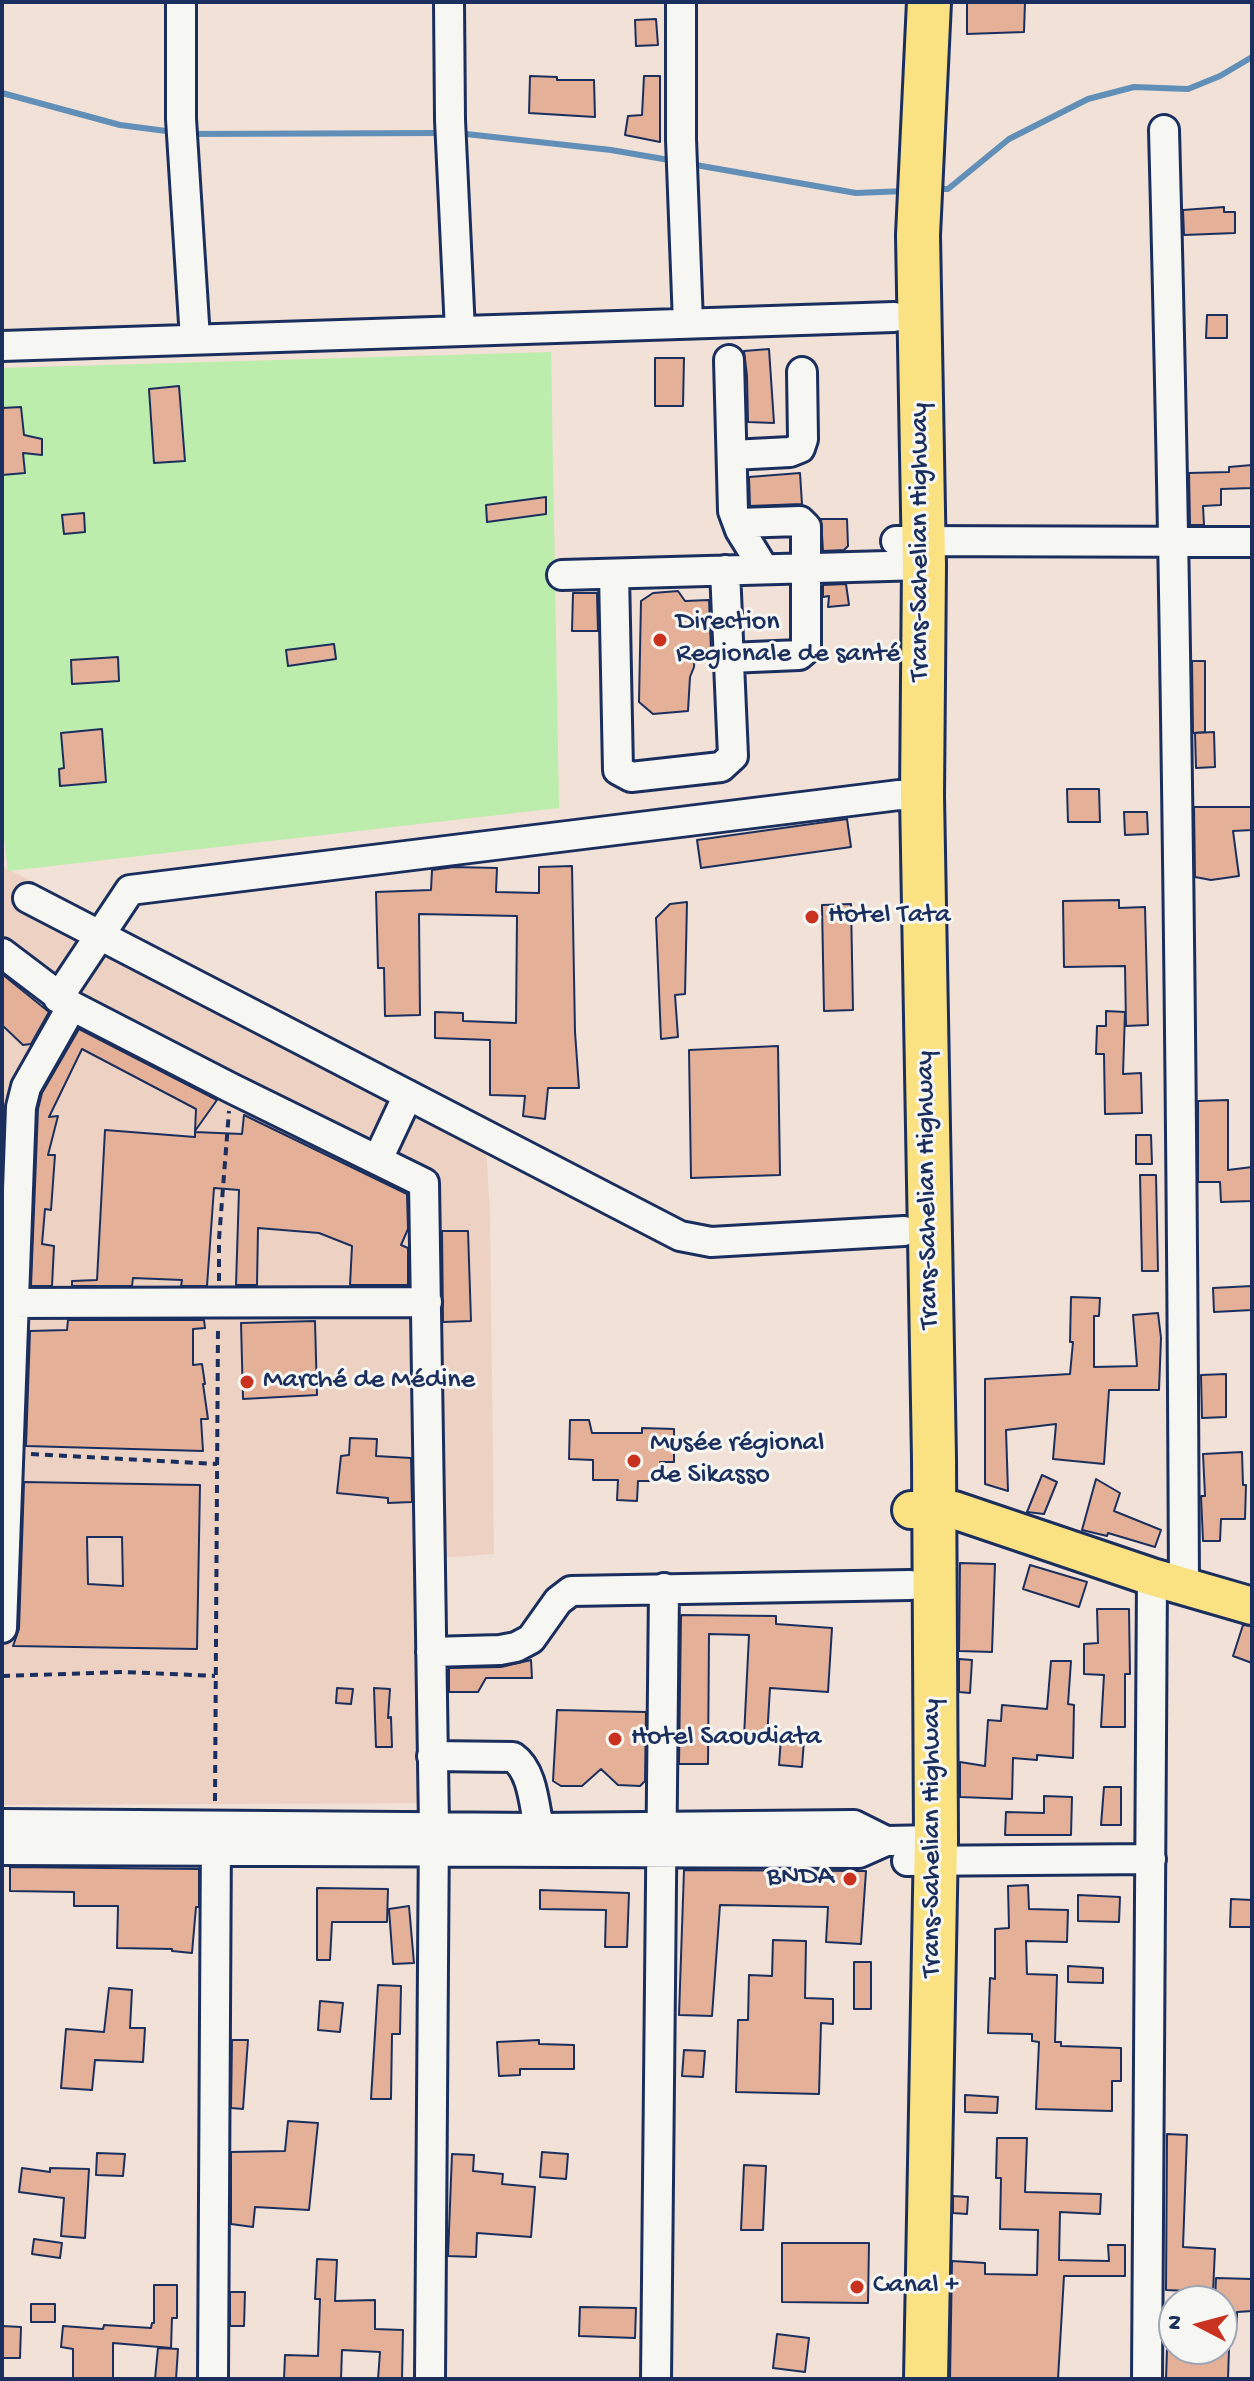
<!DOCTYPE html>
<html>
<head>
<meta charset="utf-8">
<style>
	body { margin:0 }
	#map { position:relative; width:1254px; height:2381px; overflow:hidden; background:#f1e1d7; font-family:"Gochi Hand",sans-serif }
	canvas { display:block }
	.frame { position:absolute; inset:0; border:4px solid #1b2f5e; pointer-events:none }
	.north { position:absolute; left:1158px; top:2285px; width:80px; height:80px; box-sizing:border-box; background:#f6f6f2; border:2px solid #9ea6b7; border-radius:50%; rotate:276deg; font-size:22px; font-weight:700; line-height:32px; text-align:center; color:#1b2f5e }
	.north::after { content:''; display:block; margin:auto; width:28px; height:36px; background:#c8321e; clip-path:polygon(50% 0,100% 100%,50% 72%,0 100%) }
</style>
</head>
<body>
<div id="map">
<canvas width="1254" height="2381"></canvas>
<div class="frame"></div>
<div class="north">N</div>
</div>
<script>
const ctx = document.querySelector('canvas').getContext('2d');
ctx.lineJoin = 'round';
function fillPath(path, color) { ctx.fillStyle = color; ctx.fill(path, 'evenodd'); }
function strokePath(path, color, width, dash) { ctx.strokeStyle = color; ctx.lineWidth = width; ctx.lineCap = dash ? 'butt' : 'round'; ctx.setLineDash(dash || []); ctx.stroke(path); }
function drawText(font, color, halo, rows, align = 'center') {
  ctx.font = font + ' "Gochi Hand",sans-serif'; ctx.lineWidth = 6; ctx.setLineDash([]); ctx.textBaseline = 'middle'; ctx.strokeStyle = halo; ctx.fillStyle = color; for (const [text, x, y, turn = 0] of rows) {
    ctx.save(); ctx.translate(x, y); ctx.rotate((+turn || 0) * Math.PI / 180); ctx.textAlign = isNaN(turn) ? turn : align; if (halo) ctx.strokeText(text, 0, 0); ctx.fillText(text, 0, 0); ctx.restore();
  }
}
fillPath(new Path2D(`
	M2,866L484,1117L490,1211L494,1554L440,1558L443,1803L2,1805Z`), '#edd2c4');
fillPath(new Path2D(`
	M551,352L559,808L8,871L2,822V368Z`), '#bcedac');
strokePath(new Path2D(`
	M2,93L120,125L174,132
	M457,133L611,150L675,161
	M189,134L442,133
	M690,164L856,193L905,191
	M936,189H948L1009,139L1088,99L1134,87L1188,89L1220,76L1252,57`), '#628fb7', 6);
const building = new Path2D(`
	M967,2H1025L1024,32L967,34Z
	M656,19L658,45L636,46L635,20Z
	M530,76L557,77V80H594L595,117L529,113Z
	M644,76H660V142L625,135L628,116L642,115Z
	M1224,207V212H1235V233L1184,235L1183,210Z
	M1207,315H1227V338H1206Z
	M769,349L774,423L748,422L747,376L744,351Z
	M655,358H684L683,406H655Z
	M179,386L185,461L154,463L149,389Z
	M21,407L24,435L42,439V455L23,453L25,473L2,475V408Z
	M1252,465V488L1221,489V505L1203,506L1204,525H1190L1189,473L1229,472V467Z
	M800,473L802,504L750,506L749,477Z
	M546,497V514L487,522L486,505Z
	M84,513L85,532L64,534L62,515Z
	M821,519H847L848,546L844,550L823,551Z
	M846,584L849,605L828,607L829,596L823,597V585Z
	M678,591L685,601L709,600L711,650L695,649L694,667L690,677L688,711L653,714L639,702L641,601L653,593Z
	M573,593H597L598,631H572Z
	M334,644L336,659L288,666L286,650Z
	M118,657L119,681L72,684L71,660Z
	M1192,661H1205V732L1193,733Z
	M102,729L106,782L60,786L59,769L64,768L61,733Z
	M1214,732L1215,767L1196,768L1195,733Z
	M1067,789H1099L1100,822H1068Z
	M1194,807H1252V830L1233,831L1239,876L1211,880L1195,877Z
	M1124,812H1147L1148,834L1125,835Z
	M847,819L851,847L701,868L697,840Z
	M572,866L575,1032L579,1088H548L545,1119L523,1116L525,1096L490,1095V1040L435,1038V1012L463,1013V1021L516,1023L517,916L419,914L420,1015L385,1016L384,968H378L376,892L431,890L432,870L454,867L497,868L496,892L539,893V867Z
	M1119,900V908L1145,907L1148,1025L1126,1026L1125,966L1064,967L1063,901Z
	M687,902L685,994L675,995L678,1037L661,1039L656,918L670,904Z
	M851,904L853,1010L824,1011L822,905Z
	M2,974L49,1012L31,1044L23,1045L2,1025Z
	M1106,1011L1125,1012L1123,1074L1141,1073L1142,1113L1105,1114L1104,1054H1096L1097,1026H1106Z
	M79,1029L217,1100L195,1131L196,1109L82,1049L49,1117L58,1116L48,1155H55L51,1210L45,1209L42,1244L54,1246L52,1286H31L38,1109L42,1093Z
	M778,1046L780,1175L691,1178L689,1050Z
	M1228,1100V1170L1252,1167V1201L1221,1202L1220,1182H1198V1101Z
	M244,1115L407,1194L408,1229L401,1245L408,1248V1285H350L352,1246L319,1233L258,1228L257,1285H236L239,1190L214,1188L207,1286H181L182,1280L133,1278L132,1286H72V1281L97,1280L105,1130L195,1137V1132L242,1134Z
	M1136,1135H1151L1152,1164H1136Z
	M1140,1175H1156L1158,1271H1142Z
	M442,1231H468L471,1321L443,1322Z
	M1252,1286V1310L1214,1312L1213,1288Z
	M1071,1297L1100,1298L1099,1316H1094V1367L1137,1366L1133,1315L1158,1313L1161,1338L1159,1390H1109L1104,1464L1053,1459L1056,1424L1006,1430L1008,1491L985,1484V1379L1070,1374L1073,1342H1070Z
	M68,1320H204L205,1328L193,1329V1365L202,1364L205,1384H203L208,1419H201L203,1451L26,1446L30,1331L67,1330Z
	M315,1321L317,1395L243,1399L241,1323Z
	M1226,1374V1417L1202,1418L1201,1375Z
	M570,1420H589L592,1433H642V1428L674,1429V1462H660V1481H638L637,1501L617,1500L618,1480H593V1460L569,1459Z
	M350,1438L377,1439L376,1456L411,1458L412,1502L388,1503V1498L337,1493L341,1456L349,1455Z
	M1242,1452L1243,1485H1246L1245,1519H1221L1220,1541H1203L1201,1496H1205L1203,1454Z
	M1042,1475L1057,1482L1044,1514L1027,1512Z
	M1096,1479L1120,1493L1114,1511L1161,1530L1155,1547L1108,1533L1107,1536L1082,1530Z
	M24,1482L200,1485L197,1649L13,1646L19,1629ZM87,1537H122L123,1586L88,1584Z
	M960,1563L995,1564L992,1652L959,1651Z
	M1030,1565L1087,1582L1079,1607L1023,1589Z
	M1097,1609H1129L1130,1674H1125V1727H1101L1104,1675L1084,1674V1644L1098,1643Z
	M681,1615L776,1616V1624L832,1628L828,1692L770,1688L767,1738L744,1737L749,1635L709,1634L708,1764H679Z
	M1243,1625L1252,1626V1663L1233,1656Z
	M959,1659L972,1660L970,1693L959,1692Z
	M531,1660L532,1678H486L478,1692H449V1668L501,1667Z
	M1051,1661H1071L1068,1704L1074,1705L1073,1758L1037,1755V1760L1013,1758L1012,1799L960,1797V1762L985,1766L988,1720L1001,1721L1002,1705L1047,1709Z
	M337,1688L353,1689L351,1704L336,1703Z
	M374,1688L390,1689L388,1718L391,1717L392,1747H376Z
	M557,1710L646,1712L645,1781L640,1786L618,1785L601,1769L582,1786H561L553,1781Z
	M781,1738L804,1740L802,1767L779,1765Z
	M1104,1787H1121V1825H1101Z
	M1044,1796L1072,1797L1071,1835H1005L1006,1812L1044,1813Z
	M10,1867L199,1869V1907H196L192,1953L172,1951V1949L117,1948L118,1906H74V1892L10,1891Z
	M684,1870L866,1871L861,1944L826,1942L828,1907L720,1905L712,2016L679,2015Z
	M1028,1885L1029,1909L1068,1910L1067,1942L1026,1941L1027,1974L1057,1975L1055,2042H1061V2046L1121,2048V2081H1112V2111L1036,2109L1039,2042L1032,2041V2034L988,2033L990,1978L995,1979V1929L1009,1928L1008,1886Z
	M317,1888L388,1889L387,1922H332L330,1960H317Z
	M540,1890L629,1893L627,1947H605L606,1910L540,1909Z
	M1078,1895L1120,1897L1119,1922L1078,1921Z
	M1231,1899L1252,1900V1927H1230Z
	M409,1906L414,1963L393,1964L389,1909Z
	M773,1940L806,1941L805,1998L833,1999V2024L821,2023L819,2094L736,2092L738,2020H748L749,1975L772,1976Z
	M854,1962H871V2009H854Z
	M1068,1966L1103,1968V1983L1068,1982Z
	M378,1985L401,1986L400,2034H392L391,2099H371Z
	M109,1988L132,1990L130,2028H145L143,2062L95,2060L92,2090L61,2088L66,2029L104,2032Z
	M320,2001L343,2003L340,2032L318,2030Z
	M232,2040H248L243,2109L231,2108Z
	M539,2040V2044L574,2045V2069H520V2075L499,2076L497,2042Z
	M684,2050L705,2051L703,2077L682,2076Z
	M965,2095L998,2097L997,2113L965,2112Z
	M288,2121L318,2123L309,2210L255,2207L253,2227L231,2224V2152L285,2151Z
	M1167,2134L1187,2135L1183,2247L1215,2249L1213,2292L1166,2290Z
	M997,2138H1027L1025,2192L1101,2194L1100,2214L1060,2212L1059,2260L1109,2261L1108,2245H1125V2276H1064L1058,2379H950L952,2261L985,2263V2274L1037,2275L1038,2230L1000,2229L1001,2178H996Z
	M542,2152L568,2154L566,2179L540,2177Z
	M97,2153L125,2154L123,2176L96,2175Z
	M452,2154L474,2155L473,2171L503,2174L502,2184L535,2187L531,2237L477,2233L476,2257L448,2256Z
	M744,2165L766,2166L763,2230H741Z
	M22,2168L50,2172V2168L89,2169L85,2238L61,2236L64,2198L19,2192Z
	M953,2196L968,2197L967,2214L953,2213Z
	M34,2239L62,2243L60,2258L32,2254Z
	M782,2243H869L868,2303L782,2302Z
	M317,2259L337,2260L335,2301L375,2300V2329L403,2330L402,2379H378L380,2352L342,2350L341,2379H284L285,2355L318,2356L320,2299H315Z
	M1216,2278L1252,2279V2311L1237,2312V2324H1222V2301H1215Z
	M154,2285H177V2318H172L171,2348L113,2343V2379H73V2349L61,2347L63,2326L103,2329L104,2325L151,2328L152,2323H154Z
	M230,2292H245L244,2326H230Z
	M31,2304H55V2322H31Z
	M580,2307L636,2308L635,2338L579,2336Z
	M2,2326L21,2327L20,2358H2Z
	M777,2334L809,2338L805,2372L773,2368Z
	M158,2348L178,2349L176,2379H155Z
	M1167,2349H1229L1228,2379H1166Z`);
fillPath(building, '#e4b098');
strokePath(building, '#1b2f5e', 2);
const minor = new Path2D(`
	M181,2V119L195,339
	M449,2L450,120L460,331
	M681,2V139L688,323
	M1164,130C1177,615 1182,1100 1184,1586
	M2,346L894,317
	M729,360L733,511L740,530L764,569
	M732,455L790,452L800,448L803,439L802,372
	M896,541L1252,542
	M614,574L618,770L631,777L721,767L733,756L725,570
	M562,575L924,565
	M729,658L799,655L806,649V527L800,521L738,523
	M28,898L680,1236L711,1242L904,1231
	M2,953L72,1006L231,1088L424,1183L434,1826L430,2379
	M58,998L130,890L899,795L922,796
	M378,1159L408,1095
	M2,1303L427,1302
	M2,1628L21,1107L26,1087L72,1006
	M431,1652L500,1650L516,1647L531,1639L558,1601L571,1591L910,1585
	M432,1756L513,1757C533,1771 534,1805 539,1828
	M2,1824L539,1828L854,1825L886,1841
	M2,1850L859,1853L886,1841L936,1840
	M907,1861L1151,1859
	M213,2379L216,1833
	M656,2379L664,1588
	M1147,2379L1152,1577`);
const major = new Path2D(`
	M911,1510H954L1152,1577L1252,1606`);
const highway = new Path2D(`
	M926,2379L936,1840L934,1458L922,796L924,565L918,235L929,2`);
strokePath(minor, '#1b2f5e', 34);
strokePath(major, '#1b2f5e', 42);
strokePath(highway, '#1b2f5e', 48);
strokePath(new Path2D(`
	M219,1281V1239L229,1111
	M31,1454L217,1464
	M2,1676L125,1672L215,1676
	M215,1801L218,1326`), '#1b2f5e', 4, [8, 6]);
strokePath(minor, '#f6f6f2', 28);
strokePath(major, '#fae181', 36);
strokePath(highway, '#fae181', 42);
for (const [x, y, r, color] of [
	[660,640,8,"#c8321e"],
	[812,917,8,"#c8321e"],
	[247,1382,8,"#c8321e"],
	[634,1461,8,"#c8321e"],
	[615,1739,8,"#c8321e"],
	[850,1879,8,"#c8321e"],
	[857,2287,8,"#c8321e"]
]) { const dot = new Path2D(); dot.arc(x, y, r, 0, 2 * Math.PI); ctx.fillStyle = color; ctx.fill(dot); strokePath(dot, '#f6f6f2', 3); }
drawText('28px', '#1b2f5e', '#f6f6f2', [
	["Trans-Sahelian Highway",922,542,-90],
	["Trans-Sahelian Highway",929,1190,-91],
	["Trans-Sahelian Highway",934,1838,-90]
]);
drawText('28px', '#1b2f5e', '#f6f6f2', [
	["Direction",676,624],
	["Regionale de santé",676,656],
	["Hotel Tata",828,917],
	["Marché de Médine",263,1382],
	["Musée régional",650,1445],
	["de Sikasso",650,1477],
	["Hotel Saoudiata",631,1739],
	["BNDA",834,1879,"right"],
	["Canal +",873,2287]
], 'left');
</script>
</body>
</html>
